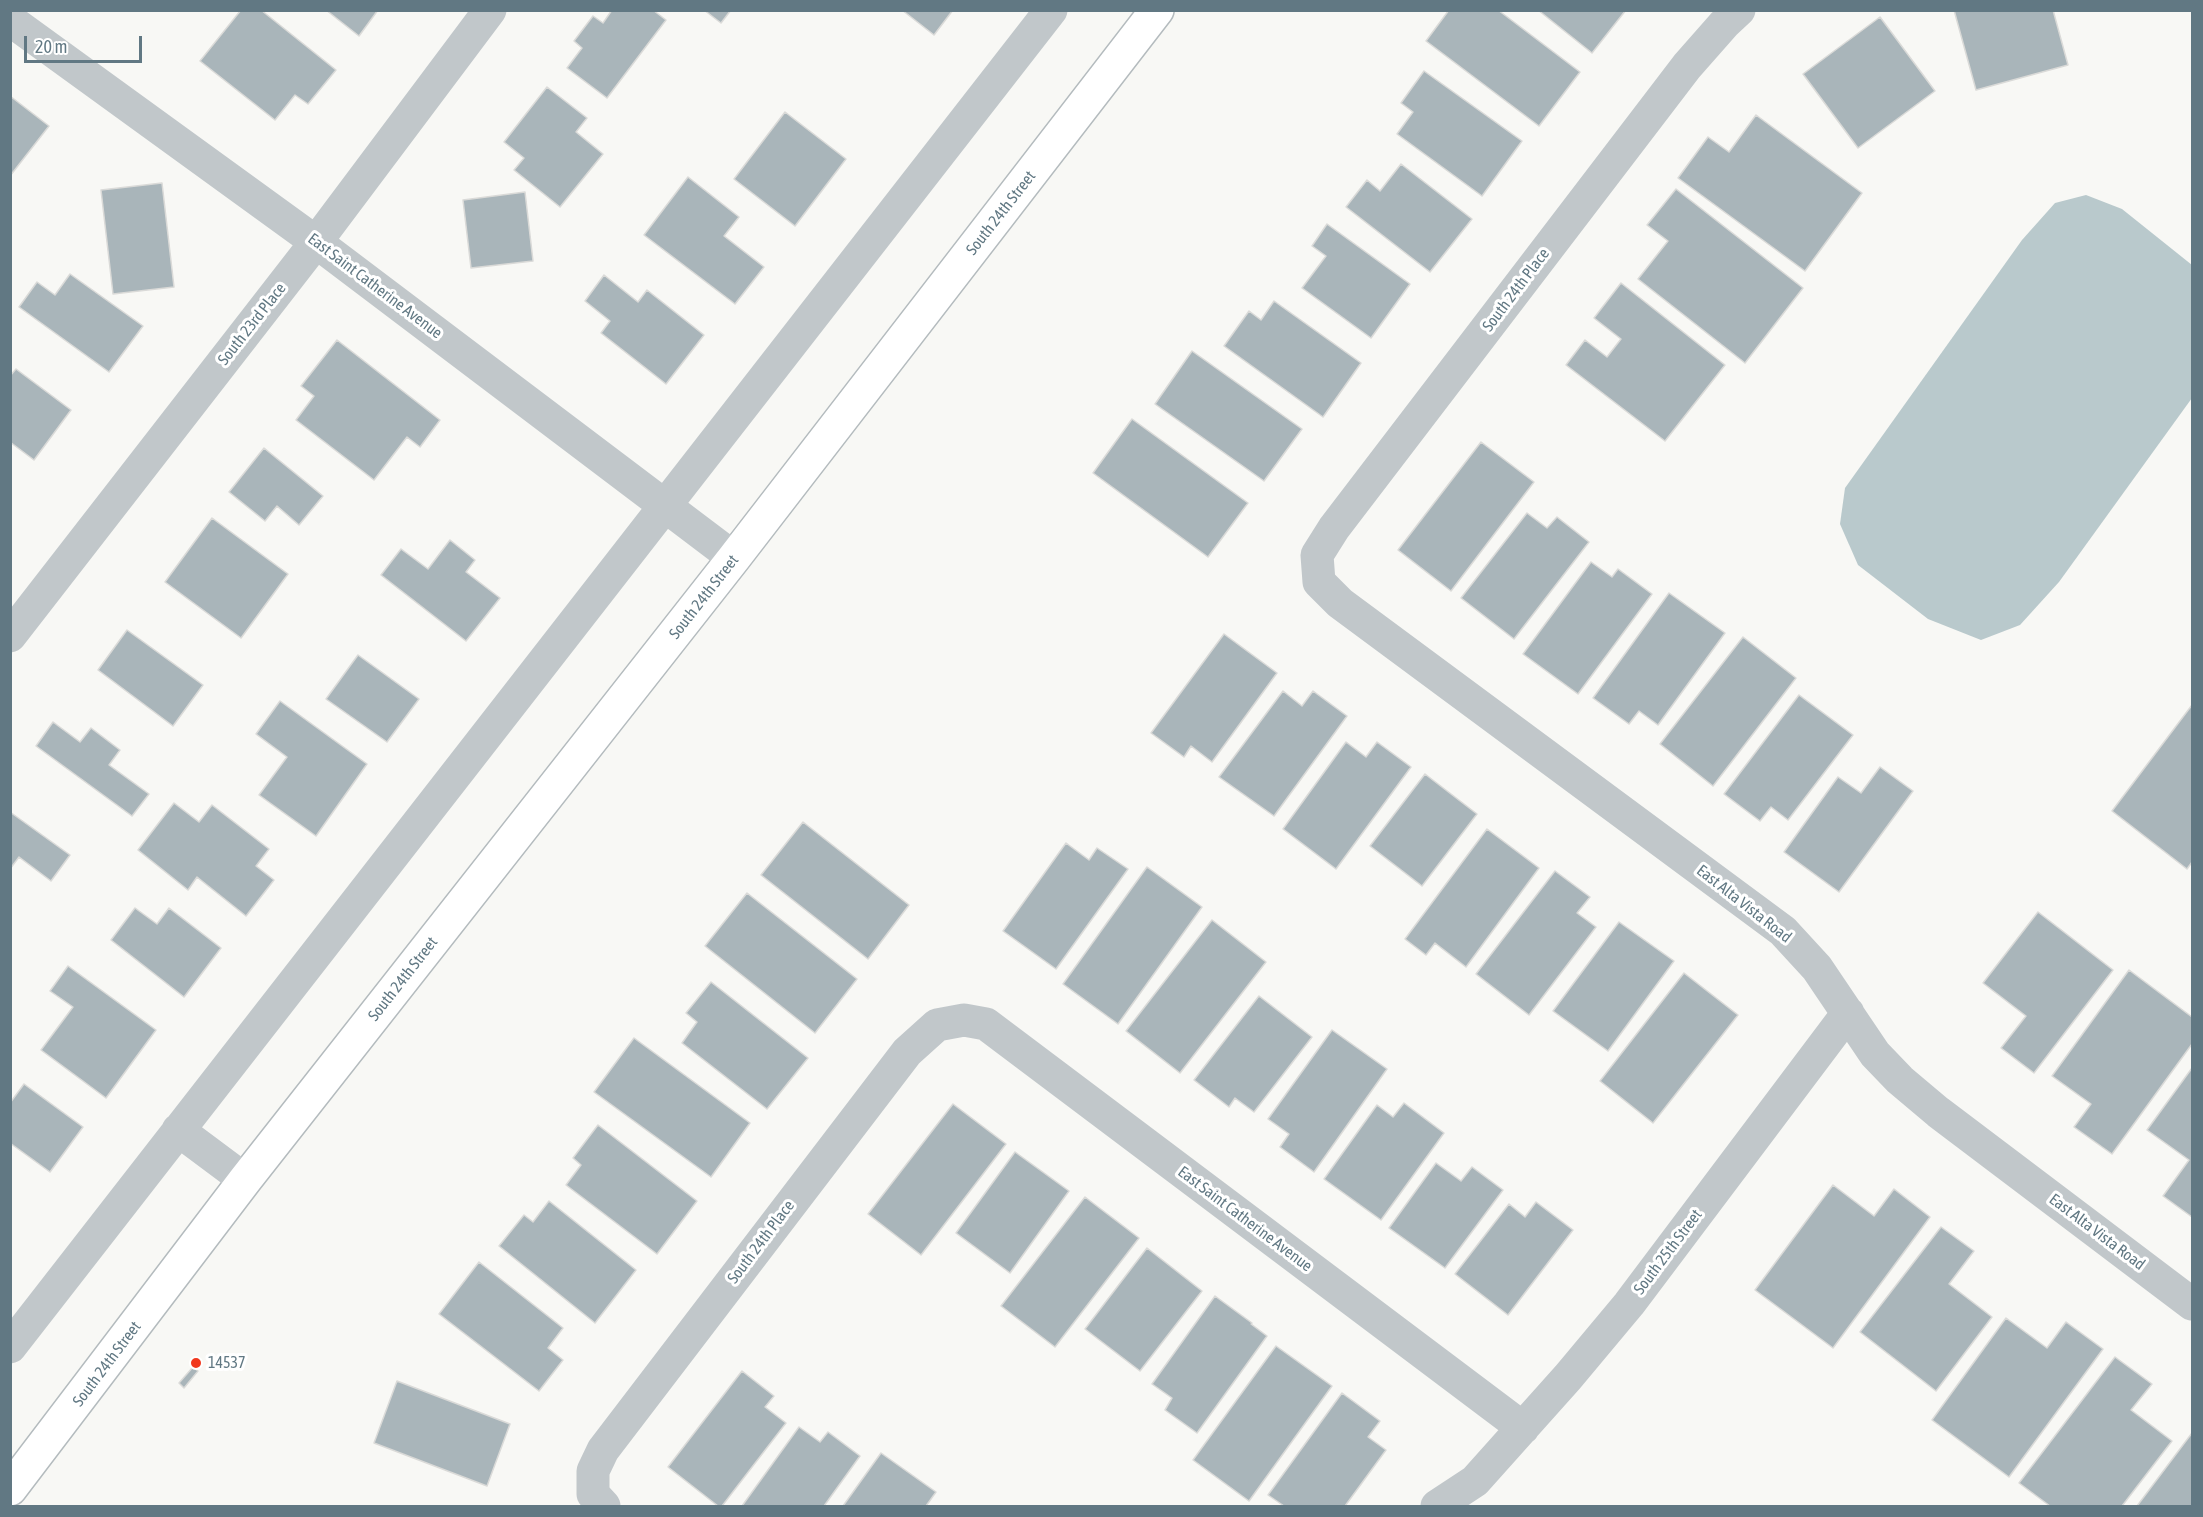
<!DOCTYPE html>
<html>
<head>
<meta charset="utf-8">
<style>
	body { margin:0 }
	#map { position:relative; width:2203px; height:1517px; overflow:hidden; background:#f8f8f5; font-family:"Asap Condensed",sans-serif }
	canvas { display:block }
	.frame { position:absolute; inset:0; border:12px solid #617883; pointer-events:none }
	.scale { position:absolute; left:24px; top:36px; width:118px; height:27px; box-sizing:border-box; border:3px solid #617883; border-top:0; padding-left:8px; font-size:18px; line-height:21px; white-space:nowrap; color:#617883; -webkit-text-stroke:4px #fff; paint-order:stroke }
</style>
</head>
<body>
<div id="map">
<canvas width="2203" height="1517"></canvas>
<div class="frame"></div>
<div class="scale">20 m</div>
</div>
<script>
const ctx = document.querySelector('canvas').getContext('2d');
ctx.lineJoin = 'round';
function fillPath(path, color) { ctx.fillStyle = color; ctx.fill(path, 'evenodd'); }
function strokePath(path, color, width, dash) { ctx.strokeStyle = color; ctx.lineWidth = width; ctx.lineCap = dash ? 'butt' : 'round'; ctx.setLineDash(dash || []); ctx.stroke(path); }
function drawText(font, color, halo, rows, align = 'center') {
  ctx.font = font + ' "Asap Condensed",sans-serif'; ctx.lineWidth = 6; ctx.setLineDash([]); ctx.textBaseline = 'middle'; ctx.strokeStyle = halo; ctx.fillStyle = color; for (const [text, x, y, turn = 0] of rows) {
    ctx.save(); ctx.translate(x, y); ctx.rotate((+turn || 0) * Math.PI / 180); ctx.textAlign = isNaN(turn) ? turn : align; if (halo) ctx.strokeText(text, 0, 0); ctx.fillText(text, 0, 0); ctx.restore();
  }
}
fillPath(new Path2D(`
	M2086,195L2122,209L2192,265V398L2059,582L2020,625L1981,640L1928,619L1858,565L1840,524L1845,488L2022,240L2055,203Z`), '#b9c9cc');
const building = new Path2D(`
	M241,10H261L336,70L308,104L295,95L275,120L200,61Z
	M326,10H378L359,36Z
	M612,10H653L666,20L607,98L567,68L582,48L574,41L593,16L603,23Z
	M704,10H731L721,23Z
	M902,10H953L934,35Z
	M1449,10H1498L1580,72L1539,126L1426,41Z
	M1538,10H1626L1592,53Z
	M1954,10H2053L2068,65L1976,90Z
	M1880,17L1935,91L1858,148L1803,74Z
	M1424,71L1522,141L1482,196L1397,134L1413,112L1401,103Z
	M547,87L587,118L576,132L603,154L560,207L514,170L524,158L504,142Z
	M10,96L49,126L10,176Z
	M785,112L846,159L795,226L734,179Z
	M1756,115L1862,193L1805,271L1678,178L1708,137L1729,152Z
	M1401,164L1472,219L1430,272L1346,207L1367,180L1380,191Z
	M688,177L739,217L724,236L764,267L735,304L644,235Z
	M162,183L174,287L113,294L101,190Z
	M1676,189L1803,288L1745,363L1638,279L1668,241L1647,225Z
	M525,192L533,261L471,268L463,200Z
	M1327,224L1410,284L1371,338L1302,288L1326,256L1312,246Z
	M70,274L143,326L109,372L19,307L37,282L55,295Z
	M604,275L638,302L647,290L704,335L666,384L601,333L610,321L585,301Z
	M1621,283L1725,365L1665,441L1566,365L1585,340L1607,357L1621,339L1594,318Z
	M1274,301L1361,363L1323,417L1224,346L1249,311L1261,320Z
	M337,340L440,420L420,447L407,437L374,480L296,420L314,396L301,386Z
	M1192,351L1302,429L1264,481L1155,404Z
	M16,369L71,410L34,460L10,442V376Z
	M1132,419L1248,503L1208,557L1093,473Z
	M1481,442L1534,482L1451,591L1398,550Z
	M264,448L323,496L299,525L277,506L265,521L229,492Z
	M1527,513L1547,528L1557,517L1589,542L1514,639L1461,598Z
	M212,518L288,574L241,638L165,582Z
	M450,540L475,560L466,572L500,598L466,641L381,575L401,549L428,569Z
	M1591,562L1612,577L1618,569L1652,594L1578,694L1523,654Z
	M1669,593L1725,633L1658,725L1639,711L1629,724L1593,698Z
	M127,630L203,685L173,726L98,670Z
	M1224,634L1277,673L1212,762L1191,746L1184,757L1151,733Z
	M1743,637L1796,678L1713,786L1660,744Z
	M358,655L419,699L387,742L326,699Z
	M1283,691L1302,706L1313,691L1347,716L1274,816L1219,777Z
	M1799,695L1853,735L1788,820L1771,807L1760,821L1724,794Z
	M280,701L367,764L316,836L259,795L287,757L256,734Z
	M2192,705V862L2187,869L2112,811Z
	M53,722L80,742L91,728L120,750L109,765L149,794L132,816L36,746Z
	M1346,742L1366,757L1377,742L1411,767L1336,869L1283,829Z
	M1880,767L1913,791L1839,892L1784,852L1838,777L1861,793Z
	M1425,774L1477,814L1422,886L1370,846Z
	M174,803L199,822L212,805L269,849L256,866L274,880L246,916L197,877L188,890L138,850Z
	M10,812L70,855L51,881L19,857L10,869Z
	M803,822L909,905L868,959L761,875Z
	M1487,829L1539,868L1466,967L1435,943L1426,955L1405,939Z
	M1066,843L1089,860L1097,848L1128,869L1056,969L1003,931Z
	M1147,867L1202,907L1118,1024L1063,984Z
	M1555,871L1590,897L1577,913L1596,927L1529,1015L1476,974Z
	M747,893L857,979L815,1033L705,946Z
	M135,908L157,924L169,908L221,948L184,997L111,940Z
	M2038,912L2113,970L2034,1073L2001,1048L2026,1016L1983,983Z
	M1212,920L1266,962L1180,1073L1126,1031Z
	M1619,922L1674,961L1608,1051L1553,1011Z
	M68,966L156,1030L106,1098L41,1050L73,1007L50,991Z
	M2129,970L2192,1017V1044L2112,1154L2074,1127L2091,1104L2052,1076Z
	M1684,973L1738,1015L1653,1123L1600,1081Z
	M711,982L808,1058L767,1109L682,1043L697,1022L686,1013Z
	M1259,996L1312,1037L1254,1112L1235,1098L1229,1107L1194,1080Z
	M1332,1030L1387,1069L1314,1172L1280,1147L1289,1134L1268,1119Z
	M634,1038L750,1123L711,1177L594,1092Z
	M2192,1068V1217L2163,1196L2189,1160L2147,1130Z
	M24,1084L83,1127L50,1172L10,1143V1103Z
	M1404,1103L1444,1133L1381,1220L1324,1179L1377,1105L1393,1117Z
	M953,1104L1006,1144L921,1255L868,1214Z
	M598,1125L697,1201L657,1254L566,1185L581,1165L573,1158Z
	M1015,1152L1069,1191L1010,1273L956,1233Z
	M1436,1163L1461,1181L1472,1167L1503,1190L1445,1268L1389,1228Z
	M1833,1185L1874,1216L1894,1189L1930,1217L1833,1348L1755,1290Z
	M1085,1197L1139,1238L1055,1347L1001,1306Z
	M549,1201L636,1270L595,1323L499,1246L524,1215L533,1222Z
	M1536,1202L1573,1230L1508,1315L1455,1274L1509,1204L1525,1217Z
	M1941,1227L1974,1251L1949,1284L1992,1317L1936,1391L1860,1332Z
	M1147,1248L1202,1291L1140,1371L1085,1329Z
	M479,1262L563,1328L548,1348L563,1360L539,1391L439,1314Z
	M1215,1296L1252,1323L1251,1324L1267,1336L1197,1433L1165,1410L1172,1398L1152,1384Z
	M2006,1318L2047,1348L2066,1322L2103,1349L2009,1477L1932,1420Z
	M1276,1346L1332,1386L1249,1501L1193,1460Z
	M2115,1357L2152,1384L2131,1410L2172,1441L2122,1506H2050L2019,1483Z
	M193,1367L198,1371L184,1388L179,1383Z
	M742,1371L774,1396L765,1407L786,1423L722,1506H718L668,1467Z
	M397,1381L510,1424L487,1486L374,1443Z
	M1342,1393L1380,1421L1368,1437L1386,1450L1345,1506H1284L1268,1495Z
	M799,1427L820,1442L828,1432L860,1456L824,1506H742Z
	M2192,1433V1506H2137Z
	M881,1453L936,1492L926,1506H843Z`);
fillPath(building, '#a9b5ba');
strokePath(building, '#dadad8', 1.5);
const major = new Path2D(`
	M10,1489L245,1180L734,558L1157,10`);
strokePath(major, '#b4bbbe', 36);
strokePath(new Path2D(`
	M1739,10L1724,24L1687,66L1334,528L1317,555L1319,582L1340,603L1783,931L1817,968L1875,1054L1900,1080L1938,1112L2192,1304
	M10,20L316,242L734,558
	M10,636L316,242L490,10
	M178,1130L245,1180
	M10,1347L1051,10
	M604,1506L593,1494V1471L603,1450L907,1052L937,1025L964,1020L986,1024L1523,1428
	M1437,1506L1475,1481L1568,1377L1629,1304L1848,1013`), '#c1c7ca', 33);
strokePath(major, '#fff', 33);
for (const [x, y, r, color] of [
	[196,1363,6,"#f1381d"]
]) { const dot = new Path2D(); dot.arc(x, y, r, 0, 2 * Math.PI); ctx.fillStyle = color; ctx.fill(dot); strokePath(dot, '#fff', 2); }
drawText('16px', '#617883', '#fff', [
	["South 24th Street",1001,213,-52],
	["East Saint Catherine Avenue",375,286,37],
	["South 24th Place",1516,290,-53],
	["South 23rd Place",252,324,-52],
	["South 24th Street",704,597,-52],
	["East Alta Vista Road",1744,904,38],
	["South 24th Street",403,979,-52],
	["East Saint Catherine Avenue",1245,1219,37],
	["East Alta Vista Road",2097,1232,37],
	["South 24th Place",761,1242,-53],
	["South 25th Street",1668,1252,-53],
	["South 24th Street",107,1364,-53]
]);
drawText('16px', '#617883', '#fff', [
	["14537",208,1363]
], 'left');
</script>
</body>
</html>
